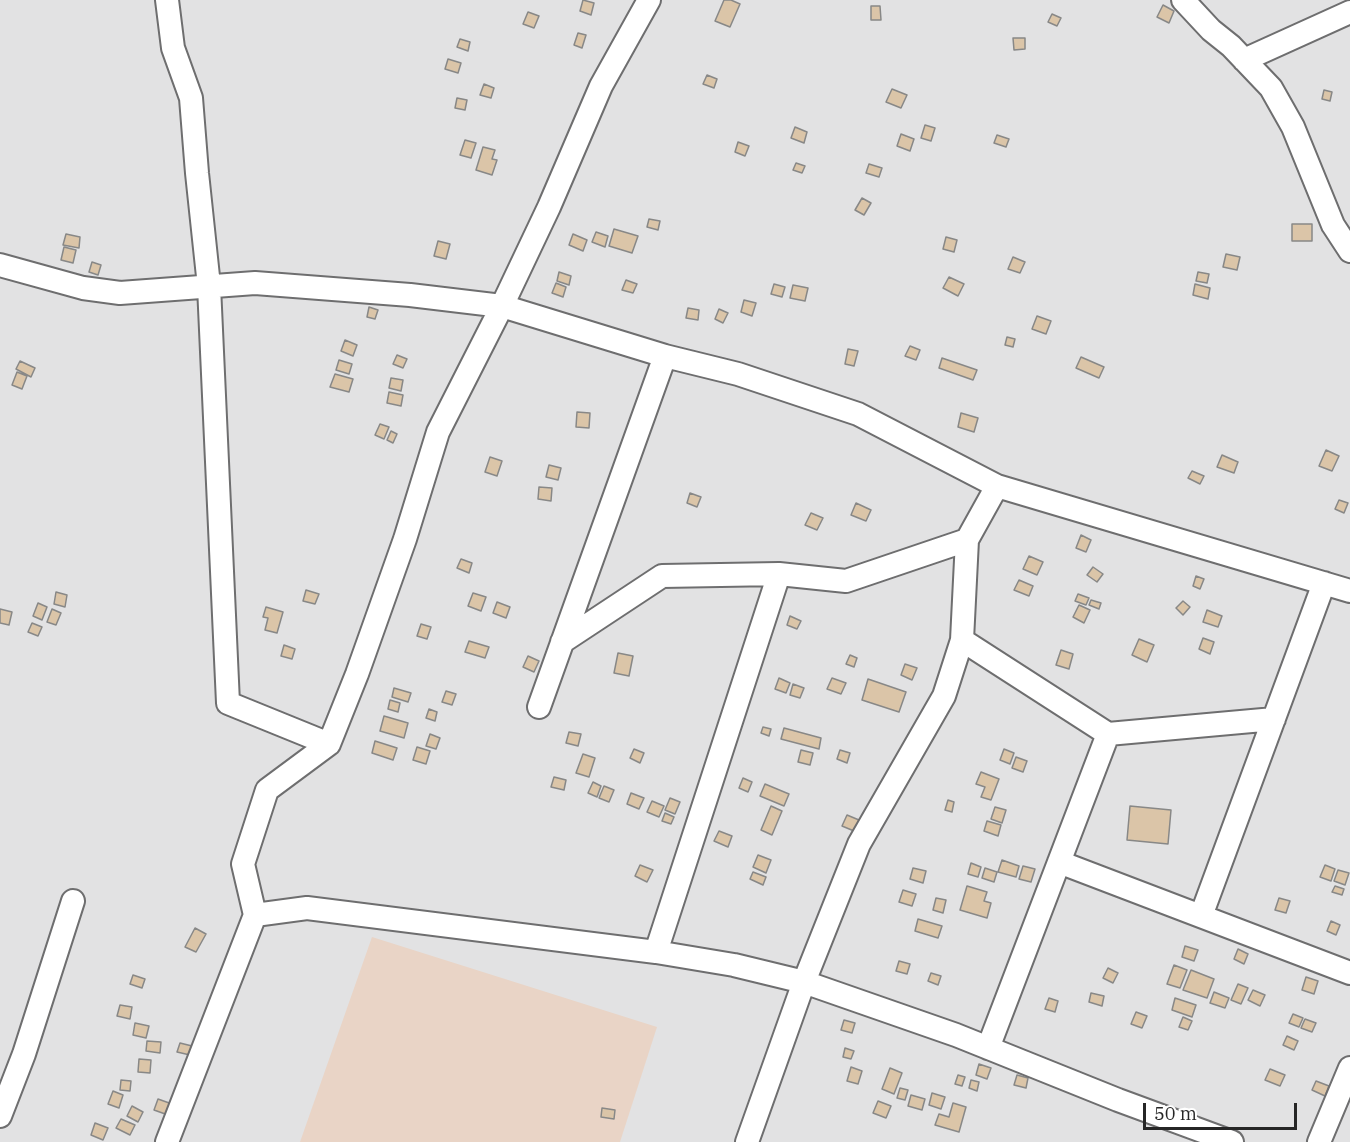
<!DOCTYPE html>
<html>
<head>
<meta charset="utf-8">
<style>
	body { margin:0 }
	#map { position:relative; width:1350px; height:1142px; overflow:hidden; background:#e2e2e3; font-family:"IBM Plex Serif",serif }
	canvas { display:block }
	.scale { position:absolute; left:1143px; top:1103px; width:154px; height:27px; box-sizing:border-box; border:3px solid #262626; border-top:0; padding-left:8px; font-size:18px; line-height:21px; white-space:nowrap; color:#262626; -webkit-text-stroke:4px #fff; paint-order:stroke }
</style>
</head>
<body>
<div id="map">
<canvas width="1350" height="1142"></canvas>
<div class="scale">50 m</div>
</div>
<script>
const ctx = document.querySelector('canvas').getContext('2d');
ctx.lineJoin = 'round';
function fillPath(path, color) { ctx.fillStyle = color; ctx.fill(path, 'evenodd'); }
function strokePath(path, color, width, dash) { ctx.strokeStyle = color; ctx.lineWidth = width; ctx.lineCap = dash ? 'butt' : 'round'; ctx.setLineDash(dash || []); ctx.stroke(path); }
fillPath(new Path2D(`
	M372,937L657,1027L620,1142H300Z`), '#e9d4c6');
const building = new Path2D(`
	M583,0L594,3L591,15L580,11Z
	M724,0H731L740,4L730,27L715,21Z
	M1163,5L1174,11L1169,23L1157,17Z
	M871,6H880L881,20H871Z
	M528,12L539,16L534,28L523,24Z
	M1052,14L1061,18L1057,26L1048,22Z
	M578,33L586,35L582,48L574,45Z
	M1013,38H1025V49L1014,50Z
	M460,39L470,42L468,51L457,47Z
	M448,59L461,63L458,73L445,69Z
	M707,75L717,79L714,88L703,84Z
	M484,84L494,88L491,98L480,95Z
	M892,89L907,95L901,108L886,102Z
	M1324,90L1332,92L1330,101L1322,99Z
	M457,98L467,100L465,110L455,108Z
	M925,125L935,128L931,141L921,138Z
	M795,127L807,132L804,143L791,138Z
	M901,134L914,139L910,151L897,146Z
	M997,135L1009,139L1006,147L994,143Z
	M465,140L476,143L471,158L460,155Z
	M738,142L749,146L745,156L735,152Z
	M483,147L495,150L492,159L497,160L492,175L476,170Z
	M796,163L805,166L802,173L793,170Z
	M869,164L882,168L879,177L866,173Z
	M862,198L871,203L864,215L855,210Z
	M649,219L660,221L658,230L647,227Z
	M1292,224H1312V241H1292Z
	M614,229L638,236L632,253L609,246Z
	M596,232L608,236L605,247L592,242Z
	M66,234L80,237L79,248L63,245Z
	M573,234L587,240L583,251L569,245Z
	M946,237L957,240L954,252L943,249Z
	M438,241L450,244L446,259L434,256Z
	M64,247L76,250L73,263L61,260Z
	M1226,254L1240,257L1237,270L1223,267Z
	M1013,257L1025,262L1020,273L1008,269Z
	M92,262L101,265L98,275L89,272Z
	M559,272L571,276L569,285L557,281Z
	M1198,272L1209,274L1207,283L1196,281Z
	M949,277L964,284L958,296L943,288Z
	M626,280L637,284L633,293L622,290Z
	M556,283L566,287L563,297L552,293Z
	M774,284L785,287L782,297L771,294Z
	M1195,284L1210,288L1208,299L1193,295Z
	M793,285L808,288L805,301L790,298Z
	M744,300L756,303L752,316L741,312Z
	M369,307L378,310L375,319L367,317Z
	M688,308L699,310L698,320L686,318Z
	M719,309L728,313L723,323L715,319Z
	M1037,316L1051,321L1046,334L1032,329Z
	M1007,337L1015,339L1013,347L1005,345Z
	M345,340L357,345L353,356L341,351Z
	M910,346L920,350L916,360L905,356Z
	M848,349L858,351L854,366L845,364Z
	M397,355L407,359L403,368L393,364Z
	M1081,357L1104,367L1099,378L1076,368Z
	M942,358L977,370L973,380L939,368Z
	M339,360L352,364L349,374L336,370Z
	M20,361L35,368L31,377L16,369Z
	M17,372L27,376L22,389L12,385Z
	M335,374L353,379L349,392L330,387Z
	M391,378L403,380L401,391L389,388Z
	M389,392L403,395L401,406L387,403Z
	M577,412L590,413L589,428L576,427Z
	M961,413L978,418L974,432L958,427Z
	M380,424L389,427L384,439L375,435Z
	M391,431L397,434L393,443L387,440Z
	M1326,450L1339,456L1332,471L1319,466Z
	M1222,455L1238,462L1234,473L1217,467Z
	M490,457L502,461L497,476L485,472Z
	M549,465L561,468L558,480L546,477Z
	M1192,471L1204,476L1200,484L1188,478Z
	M539,487L552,488L551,501L538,499Z
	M690,493L701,497L697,507L687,503Z
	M1339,500L1348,503L1344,513L1335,509Z
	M856,503L871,510L866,521L851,515Z
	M811,513L823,518L817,530L805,525Z
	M1081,535L1091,540L1086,552L1076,548Z
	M1029,556L1043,562L1037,575L1023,569Z
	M461,559L472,563L469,573L457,568Z
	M1093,567L1103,574L1097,582L1087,575Z
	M1196,576L1204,579L1200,589L1193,586Z
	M1019,580L1033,586L1029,596L1014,590Z
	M306,590L319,594L315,604L303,601Z
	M56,592L67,595L65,607L54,604Z
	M473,593L486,597L481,611L468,606Z
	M1078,594L1089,598L1086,605L1075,601Z
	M1091,600L1101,603L1099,609L1089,605Z
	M1183,601L1190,607L1183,615L1176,608Z
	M497,602L510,607L506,618L493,613Z
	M38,603L47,607L42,620L33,616Z
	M1079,605L1090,610L1084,623L1073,617Z
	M266,607L283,612L277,633L265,630L268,618L263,617Z
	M0,609L12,612L9,625L0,623Z
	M52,609L61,613L56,625L47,622Z
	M1207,610L1222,616L1218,627L1203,622Z
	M790,616L801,621L797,629L787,625Z
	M32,623L42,627L38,636L28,632Z
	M421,624L431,627L427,639L417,636Z
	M1203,638L1214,642L1210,654L1199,649Z
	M1139,639L1154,645L1147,662L1132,655Z
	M469,641L489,647L485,658L465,652Z
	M284,645L295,649L292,659L281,656Z
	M1061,650L1073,654L1069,669L1056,665Z
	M618,653L633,656L629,676L614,673Z
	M850,655L857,658L854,667L846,664Z
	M528,656L539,661L534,672L523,667Z
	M905,664L917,668L912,680L901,675Z
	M779,678L790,683L786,693L775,689Z
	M832,678L846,683L841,694L827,689Z
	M868,679L906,692L899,712L862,700Z
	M793,684L804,688L800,698L790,695Z
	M394,688L411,693L408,702L392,697Z
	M446,691L456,694L452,705L442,702Z
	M390,700L400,703L398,712L388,709Z
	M429,709L437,712L435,721L426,718Z
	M384,716L408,723L404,738L380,731Z
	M763,727L771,729L769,736L761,733Z
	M784,728L821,738L819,749L781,739Z
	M569,732L581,734L578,746L566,743Z
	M430,734L440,738L436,749L426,746Z
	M375,741L397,748L393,760L372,753Z
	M417,747L430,751L426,764L413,760Z
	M634,749L644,753L640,763L630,758Z
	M1004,749L1014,753L1010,764L1000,760Z
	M801,750L813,753L810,765L798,762Z
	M840,750L850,753L847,763L837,759Z
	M583,754L595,758L589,777L576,773Z
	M1016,757L1027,761L1023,772L1012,768Z
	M981,772L999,779L991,800L981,797L985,787L976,784Z
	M554,777L566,780L564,790L551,787Z
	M743,778L752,782L748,792L739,788Z
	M593,782L601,786L597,797L588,793Z
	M765,784L789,794L784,806L760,796Z
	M604,786L614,790L609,802L599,798Z
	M631,793L644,798L639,809L627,804Z
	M670,798L680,802L675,814L665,810Z
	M948,800L954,802L952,812L945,810Z
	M652,801L664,806L659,817L647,812Z
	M771,806L782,811L772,835L761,830Z
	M1130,806L1171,810L1168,844L1127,840Z
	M995,807L1006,810L1002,823L991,819Z
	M665,813L674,817L671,824L662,821Z
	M847,815L859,820L854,831L842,826Z
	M987,821L1001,825L998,836L984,831Z
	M719,831L732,836L728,847L714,841Z
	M758,855L771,860L766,873L753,867Z
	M1002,860L1019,866L1016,877L998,872Z
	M971,863L981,867L978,877L968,874Z
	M640,865L653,870L647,882L635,876Z
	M1325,865L1335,869L1331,881L1320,877Z
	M1023,866L1035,869L1031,882L1019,879Z
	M913,868L926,871L923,883L910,879Z
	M985,868L997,872L994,882L982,878Z
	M1338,870L1349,873L1345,885L1334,881Z
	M753,872L766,877L763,885L750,879Z
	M967,886L987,892L984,901L991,903L987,918L960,910Z
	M1335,886L1344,889L1342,895L1332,892Z
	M903,890L916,894L912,906L899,902Z
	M936,898L946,900L943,913L933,910Z
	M1279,898L1290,901L1286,913L1275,910Z
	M918,919L942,926L938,938L915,931Z
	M1331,921L1340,925L1336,935L1327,931Z
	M195,928L206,934L196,952L185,947Z
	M1185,946L1198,950L1194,961L1182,957Z
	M1238,949L1248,954L1244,964L1234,959Z
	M899,961L910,964L907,974L896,971Z
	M1174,965L1187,970L1180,988L1167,984Z
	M1108,968L1118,973L1113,983L1103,978Z
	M1191,970L1214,979L1207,998L1183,990Z
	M931,973L941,976L938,985L928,981Z
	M133,975L145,979L142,988L130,984Z
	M1306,977L1318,981L1314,994L1302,990Z
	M1238,984L1248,988L1241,1004L1231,1000Z
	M1253,990L1265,995L1260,1006L1248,1000Z
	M1214,992L1229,998L1225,1008L1210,1003Z
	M1091,993L1104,996L1102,1006L1089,1002Z
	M1049,998L1058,1001L1055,1012L1045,1009Z
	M1175,998L1196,1005L1192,1017L1172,1010Z
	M120,1005L132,1007L130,1019L117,1016Z
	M1136,1012L1147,1016L1142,1028L1131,1024Z
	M1293,1014L1303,1018L1299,1027L1289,1023Z
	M1183,1017L1192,1021L1188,1030L1179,1027Z
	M1305,1019L1316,1023L1312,1032L1301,1028Z
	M844,1020L855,1023L852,1033L841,1030Z
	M135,1023L149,1026L146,1038L133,1035Z
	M1287,1036L1298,1041L1294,1050L1283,1045Z
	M147,1041L161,1042L160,1053L146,1051Z
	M180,1043L192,1046L190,1055L177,1052Z
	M845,1048L854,1051L851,1059L843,1057Z
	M139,1059L151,1060L150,1073L138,1072Z
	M979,1064L991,1068L987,1079L976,1075Z
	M851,1067L862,1071L858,1084L847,1081Z
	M890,1068L902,1073L894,1094L882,1089Z
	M1270,1069L1285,1075L1280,1086L1265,1080Z
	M958,1075L965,1077L962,1086L955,1084Z
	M1017,1075L1028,1078L1026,1088L1014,1085Z
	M121,1080L131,1081L130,1091L120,1090Z
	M971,1080L979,1082L977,1091L969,1088Z
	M1316,1081L1329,1086L1325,1096L1312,1090Z
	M900,1088L908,1090L905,1100L897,1098Z
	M113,1091L123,1095L119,1108L108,1104Z
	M932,1093L945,1097L941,1109L929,1105Z
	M911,1095L925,1099L922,1110L908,1106Z
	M158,1099L172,1104L168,1115L154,1110Z
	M878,1101L891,1106L886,1118L873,1113Z
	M953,1103L966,1107L959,1132L935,1125L939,1114L949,1117Z
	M132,1106L143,1112L138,1122L127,1116Z
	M602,1108L615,1110L614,1119L601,1117Z
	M121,1119L135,1125L130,1135L116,1128Z
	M95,1123L108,1128L103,1140L91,1135Z`);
fillPath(building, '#dbc5a8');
strokePath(building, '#888887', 1.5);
const minor = new Path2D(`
	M167,0L173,48L191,98L197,173L209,286L228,703L329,744
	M1183,0L1211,30L1231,46L1271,88L1293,127L1333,225L1350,251
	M1244,60L1350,12
	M0,265L83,288L120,293L255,283L410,295L502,306L665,356L738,374L858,414L997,486L1350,591
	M962,640L1108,734L1274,719
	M562,642L662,576L779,574L846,581L967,540
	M539,707L665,356
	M1059,862L1350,973
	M255,915L307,908L656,952L734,965L804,982L956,1035L1118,1100L1232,1142
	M1201,916L1324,583
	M656,952L779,574
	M988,1048L1108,734
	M0,1116L24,1054L73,901
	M167,1142L255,915L243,864L267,790L329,744L357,674L405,539L438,432L502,306L549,207L601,86L649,0
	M747,1142L804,982L859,844L944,696L962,640L967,540L997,486
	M1319,1142L1350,1068`);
strokePath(minor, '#6e6e6f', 26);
strokePath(minor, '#fff', 22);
</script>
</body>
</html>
